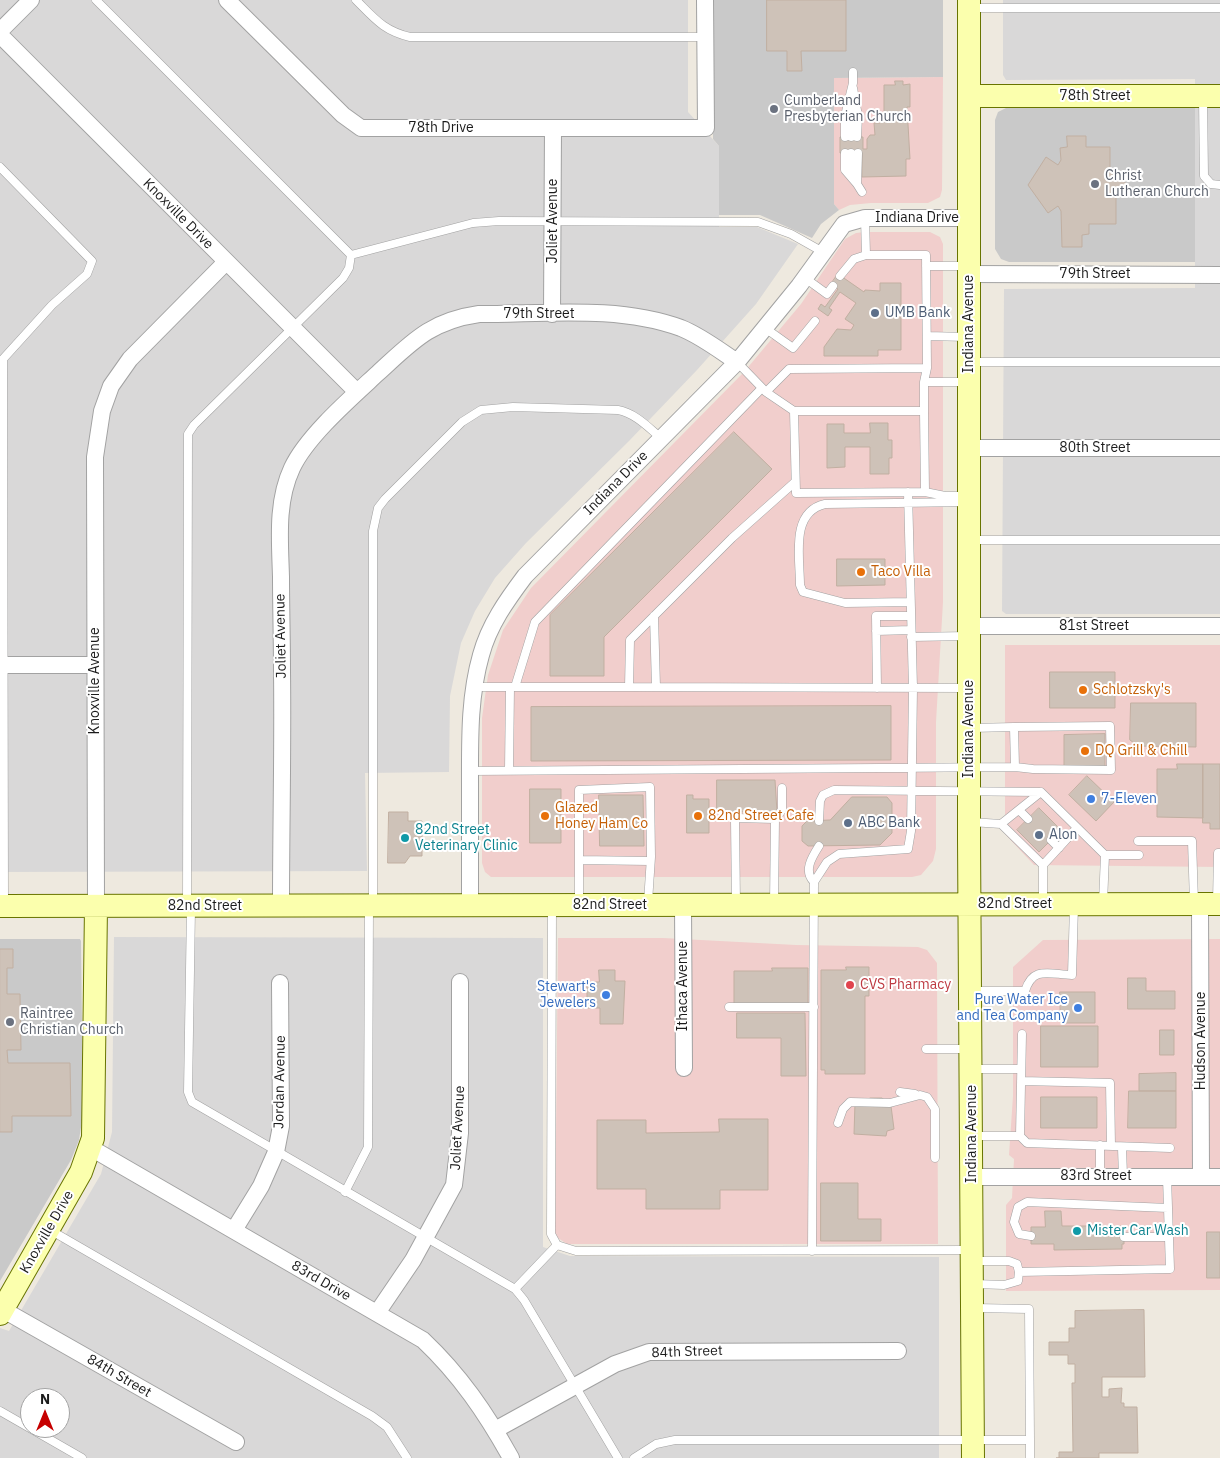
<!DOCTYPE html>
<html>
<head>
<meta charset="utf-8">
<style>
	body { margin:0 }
	#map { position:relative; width:1220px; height:1458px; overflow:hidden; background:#eee9df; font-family:"IBM Plex Sans",sans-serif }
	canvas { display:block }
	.north { position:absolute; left:20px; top:1388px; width:50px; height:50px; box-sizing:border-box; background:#fff; border:1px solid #a4a4a4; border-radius:50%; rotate:0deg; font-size:14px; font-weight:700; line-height:20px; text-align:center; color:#1b1b1b }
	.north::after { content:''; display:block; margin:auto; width:18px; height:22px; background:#c60000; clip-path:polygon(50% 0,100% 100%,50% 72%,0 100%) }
</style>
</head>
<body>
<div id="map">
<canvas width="1220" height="1458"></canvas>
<div class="north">N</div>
</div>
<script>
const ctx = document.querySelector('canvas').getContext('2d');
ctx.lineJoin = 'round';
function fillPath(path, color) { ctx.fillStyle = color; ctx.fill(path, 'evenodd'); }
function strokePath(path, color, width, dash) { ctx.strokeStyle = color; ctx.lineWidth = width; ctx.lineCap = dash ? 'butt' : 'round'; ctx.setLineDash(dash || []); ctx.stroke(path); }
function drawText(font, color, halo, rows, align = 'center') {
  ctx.font = font + ' "IBM Plex Sans",sans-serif'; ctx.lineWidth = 4; ctx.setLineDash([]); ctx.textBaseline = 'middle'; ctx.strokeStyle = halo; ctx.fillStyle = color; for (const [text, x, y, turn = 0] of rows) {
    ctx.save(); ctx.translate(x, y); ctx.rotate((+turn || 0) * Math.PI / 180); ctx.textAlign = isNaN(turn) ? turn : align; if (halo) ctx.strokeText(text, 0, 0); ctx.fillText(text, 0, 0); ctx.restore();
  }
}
fillPath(new Path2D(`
	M0,0H688V112L719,146V227H757L798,244L756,304L697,370L629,441L526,543L495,578L475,611L461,643L450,696L449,772L365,773L367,871L0,872Z
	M1003,0H1220V614H1006L1002,611L1004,289L1195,288V79L1006,80L1003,75Z
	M114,937L543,938V1247L570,1256L939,1257V1458H0V1328L9,1331L101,1174L112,1132ZM30,1398H60V1428H30Z`), '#d9d8d8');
fillPath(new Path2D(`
	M943,77L942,190L940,197L928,203H871L850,205L839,210L834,204V78Z
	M865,232H930L940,237L943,244V602L936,722V849L933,861L921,875L912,877H491L485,872L482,863V718L488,675L503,630L531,588L744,372L801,304L845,239L856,233Z
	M1005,645H1220V867L1034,865L1005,834Z
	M558,938H663L796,945L918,947L927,950L937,963L938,1244H567L555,1236Z
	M1220,939V1290L1006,1291V1205L1012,1198L1014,1159L1009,1155L1013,1096V967L1043,940Z`), '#f1cecc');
fillPath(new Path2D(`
	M713,0H943V77L834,78V204L839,210L821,224L812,238L760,215H719V146L713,139Z
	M1008,107H1195V262H1009L1001,259L995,249V120L998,112Z
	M0,939H80L81,941L83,1114L79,1140L71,1160L0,1281Z`), '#c9c9c9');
const building = new Path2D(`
	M767,0H846V51H801L802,71H787V51H767Z
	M895,81H903V85L910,84V107H907L910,159H906V176L862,177V153H840V137H863V149H867V139L870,135H875L874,123H880V113H884V85H895Z
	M1067,136H1086V147H1110V170H1116V180L1123,178L1126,185L1124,193L1116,191V224H1089V234L1082,235V247H1062L1061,211L1058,206L1048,213L1028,185L1046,157L1058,165L1061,160L1060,148L1067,147Z
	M838,274L864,292L865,290L880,291V283H901V350H878V356H824V347L837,329L851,330L854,325L845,319L856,303L840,292L829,308L832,310L828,316L818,309L821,304L825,307L838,289L831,284Z
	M870,423H888V440H892V458H889V474H870V447H845V467L827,468V424H844V433H870Z
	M734,432L772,469L604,637V676H550V615Z
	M837,559H885V585L837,586Z
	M1050,672H1115V708H1050Z
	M1131,703H1196V747L1138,746L1130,740Z
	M891,706V760L531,761V707Z
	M1105,734V767H1064V735Z
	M1177,764H1203V818L1157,817V769H1177Z
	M1203,764H1220V829H1210V823H1203Z
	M1087,776L1114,802L1096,821L1069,795Z
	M717,780H775L777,812H717Z
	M530,789H561V843H530Z
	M599,795H643L644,846H600Z
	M687,795H693V799H709V833H687Z
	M852,797H887L892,803V833L880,845L808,846L802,841V826L807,821L830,820Z
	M1039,808L1061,830L1039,852L1017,830Z
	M389,812H408V821H422V856H410L405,863H388Z
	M0,949H13V968H7V994H20L21,1050H7L8,1063H70L71,1116H12V1132H0Z
	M846,967H869V996H865V1074H825V1070H821V970H846Z
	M772,968H808V1005H734V971H772Z
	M599,970H615V981H625L623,1024H600V1008H587V982H599Z
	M1128,978H1146V991H1175V1009H1128Z
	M1060,992H1095V1023H1061Z
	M737,1013H805L806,1076H781V1038H737Z
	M1041,1026H1098V1067H1041Z
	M1160,1030H1174V1055H1160Z
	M1176,1073V1091H1139V1074Z
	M1129,1091H1176V1128H1128Z
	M1041,1097H1097V1128H1041Z
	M870,1098H882L891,1106L894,1129L887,1131L886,1136L854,1134L855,1103H868V1106H872Z
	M719,1119H768V1190H720V1209H646V1189H597V1120H646V1133L719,1132Z
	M821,1183H858V1219H881V1241H821Z
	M1045,1211H1061L1062,1226H1124V1244H1122V1249L1054,1250V1244H1031V1227H1045Z
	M1207,1232H1220V1278H1207Z
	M1144,1310L1145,1377H1102V1397H1109V1389L1122,1388L1121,1403H1124V1407H1137L1138,1453H1099V1458H1056H1059V1452H1073L1072,1383H1075V1364H1068V1355H1049V1342H1069V1328H1075V1311Z`);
fillPath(building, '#cec2b8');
strokePath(building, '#c1afa1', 1);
const lane = new Path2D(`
	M96,0L351,255L349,268L343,278L194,425L188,434L187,904
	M356,0C375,19 384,31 410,37H705
	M971,8H1220
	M853,88L858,116L857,137
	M1203,98L1204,176L1211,184L1220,185
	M845,137V116L853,83V72
	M851,137L852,103
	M845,153V170L857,184
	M851,153V169L854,178
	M858,153L857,184L862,192
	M0,167L92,261L87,274L52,305L3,359L4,904
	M865,218L866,255H926L927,368
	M351,255L473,223L499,221L758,222L791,234L823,252
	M926,266H967
	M840,276L854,259L866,255
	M805,278L827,294L833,286
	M765,328L793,348L815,321
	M927,336L967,337
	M737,362L766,392L794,411H924V382L927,368L789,369L766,392
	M971,362H1220
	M924,382H967
	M794,411L796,493L925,492
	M924,411L925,492L945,496H966
	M795,482L732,538L630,640L629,687L967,688
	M972,540H1220
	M910,602L845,603L803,592L800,585C800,557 790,512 825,504L967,502
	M654,616L656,687
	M876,631L911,630
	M911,637L967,636
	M473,687H629
	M515,687L535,622L762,388
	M877,688L876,616H911
	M971,728L1014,727L1015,767
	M509,770L510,687
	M470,771L1015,767L1033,769L1111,770L1110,726L1014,727
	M1019,810L1028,819
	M819,821L820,801L823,795L834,790L1041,792L1105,855L1103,903
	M971,822L1001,824L1043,865V902
	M1001,824L1041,792
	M1051,840L1059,848
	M1138,841H1192L1194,902
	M1105,855H1139
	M579,860L650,861
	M1043,865L1076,829
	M814,882C803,871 812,857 819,846
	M1217,902L1218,853H1220
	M373,903V531L378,508L385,499L462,422L481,410L513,407L618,410C635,413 648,427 661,438
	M579,903V790L650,787L651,857L648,902
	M736,903L735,820L737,818L775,819
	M774,903L775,819L782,810V788
	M552,907L551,1234L557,1245L576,1251L969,1250
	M191,909L188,1092L192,1102L515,1289L524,1300L618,1458
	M973,991H1025C1033,966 1048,974 1072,975L1074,906
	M729,1007H814
	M926,1049H969
	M974,1069H1021
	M1021,1081L1110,1083L1111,1146
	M900,1092L915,1094
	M838,1123L843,1109L850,1102L890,1103L920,1095L927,1097L935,1109V1158
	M974,1136H1020L1022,1034
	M1020,1136L1027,1143L1170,1148
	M1100,1145V1176
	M1122,1148L1123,1176
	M345,1192L368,1147L369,907
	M50,1230L372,1416L387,1427L407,1458
	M1031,1236L1019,1234L1014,1222L1018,1207L1027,1202L1168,1208
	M1124,1237H1169
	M812,1251L814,882L827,862L839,854L908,849L911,831L913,688L908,492
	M974,1261H1009L1017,1264L1019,1272L1170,1269L1167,1177
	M975,1284L1004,1285L1018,1281L1019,1272
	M515,1289L557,1245
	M0,1411L82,1458
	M634,1458L656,1444L675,1440H1030L1029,1309L975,1308
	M1030,1458V1440`);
const street = new Path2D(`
	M227,0L343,115L361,128H706L705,0
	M0,31L31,0
	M0,35L357,392
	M969,274L1220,275
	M552,314L553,128
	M969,448H1220
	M969,626H1220
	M0,665H95
	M1200,904L1201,1177
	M470,905C470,864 470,824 470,783C470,740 469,697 481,655C489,625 507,600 525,576L737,362L799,286L844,224L865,218H969
	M683,905L684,1068
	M96,906L95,457L102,411L111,386L130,359L226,262
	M281,906C281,827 283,749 282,671C282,640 281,608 281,577C280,541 276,502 292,468C307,436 351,398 378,373C412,342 430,321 479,314C545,314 618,305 681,328C701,336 719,350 737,362
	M91,1148L423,1340C460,1375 486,1413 511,1458
	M972,1177H1220
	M234,1230L261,1186L276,1152L281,1126L280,983
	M0,1308L236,1442
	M377,1313L413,1260L454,1185L460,1133V982
	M495,1430L615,1364L649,1352L898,1351`);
const secondary = new Path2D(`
	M969,0V840L973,1458
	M970,96H1220
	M0,906L1220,904
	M0,1314L81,1172L93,1138L96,906`);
strokePath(lane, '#a2a2a2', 9);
strokePath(street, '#a2a2a2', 18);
strokePath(secondary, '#687400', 24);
strokePath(lane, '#fff', 8);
strokePath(street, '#fff', 16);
strokePath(secondary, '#fbffad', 22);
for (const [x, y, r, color] of [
	[774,109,5,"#6b7280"],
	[1095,184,5,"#6b7280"],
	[875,313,5,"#5c6f8a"],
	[861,572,5,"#e8710a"],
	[1083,690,5,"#e8710a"],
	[1085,751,5,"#e8710a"],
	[1091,799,5,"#3f7fe0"],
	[545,816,5,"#e8710a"],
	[698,816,5,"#e8710a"],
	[848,823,5,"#5c6f8a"],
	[1039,835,5,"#5c6f8a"],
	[405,838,5,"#0f9aa8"],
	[850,985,5,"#e0444e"],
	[606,995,5,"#3f7fe0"],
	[1078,1008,5,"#3f7fe0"],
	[10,1022,5,"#6b7280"],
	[1077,1231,5,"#0f9aa8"]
]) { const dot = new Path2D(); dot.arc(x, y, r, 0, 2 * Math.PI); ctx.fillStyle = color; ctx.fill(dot); strokePath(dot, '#fff', 2); }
drawText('14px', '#1b1b1b', '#fff', [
	["78th Street",1095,96],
	["78th Drive",441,128],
	["Knoxville Drive",178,214,45],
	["Indiana Drive",917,218],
	["Joliet Avenue",553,221,-90],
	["79th Street",1095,274],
	["79th Street",539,314],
	["Indiana Avenue",969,324,-90],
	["80th Street",1095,448],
	["Indiana Drive",616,483,-45],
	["81st Street",1094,626],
	["Joliet Avenue",281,636,-91],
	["Knoxville Avenue",95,681,-90],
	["Indiana Avenue",969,729,-90],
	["82nd Street",1015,904],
	["82nd Street",610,905],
	["82nd Street",205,906],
	["Ithaca Avenue",683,986,-90],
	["Hudson Avenue",1201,1041,-90],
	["Jordan Avenue",280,1082,-89],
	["Joliet Avenue",458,1128,-87],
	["Indiana Avenue",972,1134,-90],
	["83rd Street",1096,1176],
	["Knoxville Drive",47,1232,-60],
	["83rd Drive",321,1281,30],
	["84th Street",687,1352,-2],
	["84th Street",119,1376,30]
]);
drawText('14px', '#5b616d', '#fff', [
	["Cumberland",784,101],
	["Presbyterian Church",784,117],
	["Christ",1105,176],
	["Lutheran Church",1105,192],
	["Raintree",20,1014],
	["Christian Church",20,1030]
], 'left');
drawText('14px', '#4e5e75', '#fff', [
	["UMB Bank",885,313],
	["ABC Bank",858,823],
	["Alon",1049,835]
], 'left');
drawText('14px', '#c56008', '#fff', [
	["Taco Villa",871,572],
	["Schlotzsky's",1093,690],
	["DQ Grill & Chill",1095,751],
	["Glazed",555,808],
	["Honey Ham Co",555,824],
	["82nd Street Cafe",708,816]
], 'left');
drawText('14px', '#366cbe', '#fff', [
	["7-Eleven",1101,799,"left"],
	["Stewart's",596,987],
	["Jewelers",596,1003],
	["Pure Water Ice",1068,1000],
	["and Tea Company",1068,1016]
], 'right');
drawText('14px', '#0d838f', '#fff', [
	["82nd Street",415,830],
	["Veterinary Clinic",415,846],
	["Mister Car Wash",1087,1231]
], 'left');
drawText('14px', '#be3a42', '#fff', [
	["CVS Pharmacy",860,985]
], 'left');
</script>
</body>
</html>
